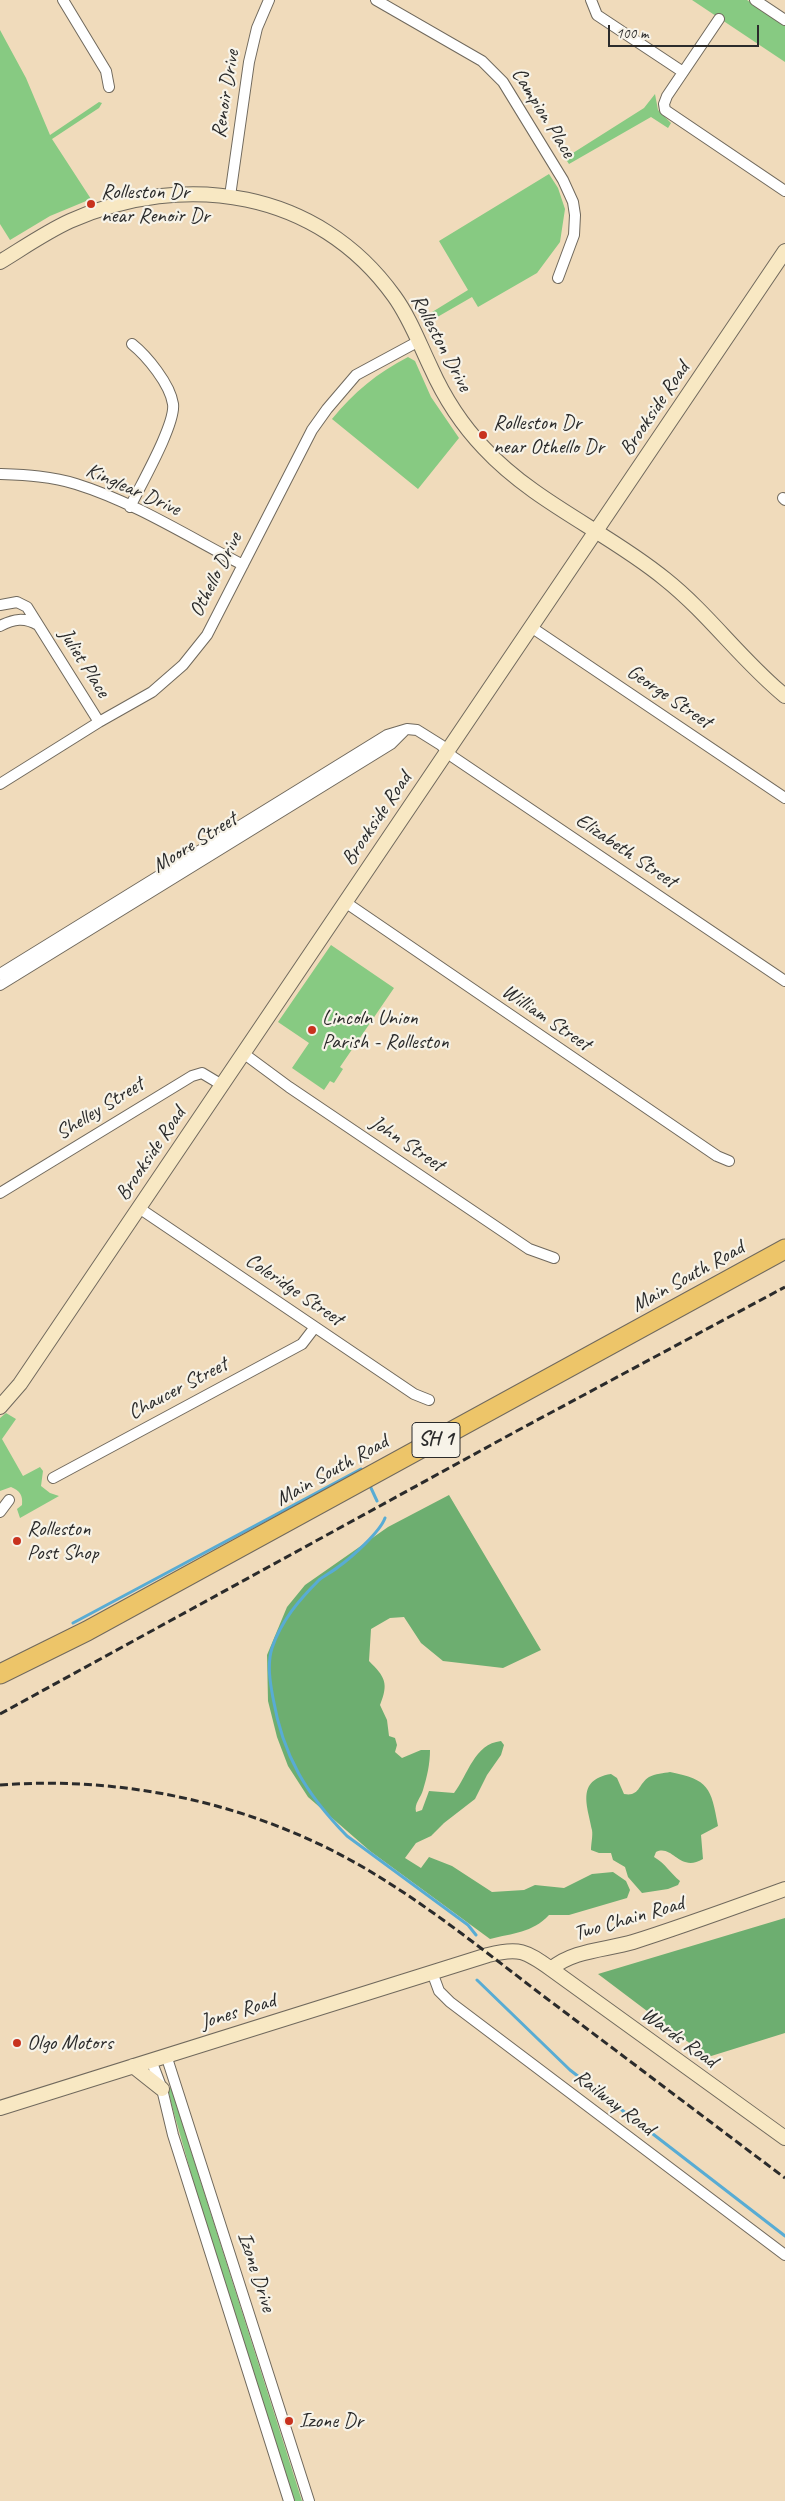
<!DOCTYPE html>
<html>
<head>
<meta charset="utf-8">
<style>
	body { margin:0 }
	#map { position:relative; width:785px; height:2501px; overflow:hidden; background:#f0dbbb; font-family:Caveat,sans-serif }
	canvas { display:block }
	.scale { position:absolute; left:608px; top:25px; width:151px; height:22px; box-sizing:border-box; border:2px solid #2b2b2b; border-top:0; padding-left:6px; font-size:15px; line-height:18px; white-space:nowrap; color:#2b2b2b; -webkit-text-stroke:4px #f7f3e8; paint-order:stroke }
</style>
</head>
<body>
<div id="map">
<canvas width="785" height="2501"></canvas>
<div class="scale">100 m</div>
</div>
<script>
const ctx = document.querySelector('canvas').getContext('2d');
ctx.lineJoin = 'round';
function fillPath(path, color) { ctx.fillStyle = color; ctx.fill(path, 'evenodd'); }
function strokePath(path, color, width, dash) { ctx.strokeStyle = color; ctx.lineWidth = width; ctx.lineCap = dash ? 'butt' : 'round'; ctx.setLineDash(dash || []); ctx.stroke(path); }
function drawText(font, color, halo, rows, align = 'center') {
  ctx.font = font + ' Caveat,sans-serif'; ctx.lineWidth = 4.5; ctx.setLineDash([]); ctx.textBaseline = 'middle'; ctx.strokeStyle = halo; ctx.fillStyle = color; for (const [text, x, y, turn = 0] of rows) {
    ctx.save(); ctx.translate(x, y); ctx.rotate((+turn || 0) * Math.PI / 180); ctx.textAlign = isNaN(turn) ? turn : align; if (halo) ctx.strokeText(text, 0, 0); ctx.fillText(text, 0, 0); ctx.restore();
  }
}
fillPath(new Path2D(`
	M692,0H747L785,26V62Z
	M0,30L26,78L50,135L99,102L102,103L99,108L52,139L91,199L50,216L10,240L0,224Z
	M655,94L658,110L671,123L668,128L651,117L569,164L565,158L644,108Z
	M549,174L558,188L565,209L560,242L537,273L478,307L472,297L427,323L424,317L468,290L439,241Z
	M408,357L415,361L431,397L459,438L418,489L332,419C354,392 377,373 408,357Z
	M331,945L394,988L340,1067L343,1069L334,1083L330,1081L324,1090L292,1068L309,1043L278,1022Z
	M6,1413L16,1419L2,1439L23,1476L40,1467L43,1471L41,1486L50,1493L59,1496L20,1518L17,1509L22,1505C23,1495 20,1491 11,1487L0,1491V1418Z
	M171,2088L302,2501H293L207,2230L172,2106L168,2089Z`), '#87ca82');
fillPath(new Path2D(`
	M449,1495L541,1650L503,1668L443,1661L421,1643L404,1617L390,1618L371,1629L369,1661C385,1677 389,1683 380,1705L387,1720L389,1736L395,1738L397,1745L395,1752L402,1758L421,1750H430C430,1764 427,1777 423,1790C421,1798 414,1803 416,1812L422,1810L429,1791L454,1793C468,1775 474,1744 501,1741L504,1745L501,1755L487,1775L475,1799L444,1823L431,1836L416,1843L405,1858L421,1868L429,1857L452,1866L492,1892L524,1890L535,1885L564,1888L592,1874L613,1872L626,1881L630,1890L627,1898L569,1915H549C532,1933 513,1933 490,1939L370,1851L308,1797L288,1766L277,1737L268,1701L267,1655L287,1607L305,1585L388,1527Z
	M670,1772C709,1780 711,1787 718,1826L701,1835L703,1859C679,1873 673,1844 656,1852L654,1857C666,1864 670,1873 680,1881L678,1885L668,1889L642,1893L628,1877L625,1867L613,1860L611,1853H599L591,1850C591,1844 593,1836 592,1830C588,1807 575,1780 611,1774L617,1778L624,1794C640,1797 638,1784 649,1777C655,1774 664,1773 670,1772Z
	M785,1918V2033L708,2057L598,1974Z`), '#6dae70');
strokePath(new Path2D(`
	M371,1488L377,1501
	M385,1518C380,1532 351,1558 338,1567C332,1572 325,1575 319,1580C299,1600 281,1621 272,1648C267,1664 270,1682 273,1698C283,1756 306,1794 347,1836L468,1925L476,1935
	M73,1623L361,1469
	M477,1980L570,2070L785,2236`), '#58acd4', 3);
const street = new Path2D(`
	M63,0L106,71L109,87
	M376,0L482,61L503,82L563,180L573,202L575,215L574,235L558,278
	M591,0L597,15L683,72
	M755,0L785,20
	M719,19L667,96L664,104L665,110L785,191
	M230,196L249,62L257,28L269,0
	M0,474C25,475 52,476 76,484C134,502 189,537 243,565
	M783,498L785,500
	M130,507C140,486 176,424 173,404C170,384 147,356 132,344
	M0,605L17,602L27,607L99,722
	M0,626C14,619 24,617 38,625
	M531,627L785,798
	M0,784L99,722L152,692L183,665L207,635L312,430L327,409L356,375L419,341
	M345,902L717,1156L729,1161
	M0,974L387,735L407,729L417,730L441,745L453,757L785,981
	M0,985L391,744L404,731
	M243,1053L289,1087L529,1249L554,1258
	M0,1193L192,1076L202,1073L222,1085
	M139,1208L414,1394L429,1400
	M53,1478L302,1344L315,1327
	M0,1512L9,1500
	M432,1972L439,1991L450,2002L785,2255
	M166,2055L309,2501
	M151,2060L162,2089L173,2135L289,2501`);
const secondary = new Path2D(`
	M0,262C23,248 46,232 70,221C185,170 318,190 394,296C410,318 419,343 431,368C444,397 462,425 484,448C535,503 608,532 665,579C709,614 742,661 785,696
	M0,1407L20,1384L785,251
	M551,1969L785,2138
	M133,2066L162,2089
	M0,2108L488,1955C519,1947 526,1951 551,1969C573,1950 606,1950 633,1942C684,1926 735,1907 785,1889`);
const highway = new Path2D(`
	M0,1674L87,1631L785,1249`);
strokePath(street, '#70695d', 12);
strokePath(secondary, '#70695d', 16);
strokePath(highway, '#70695d', 21);
strokePath(street, '#fff', 10);
strokePath(secondary, '#f8e8c3', 14);
strokePath(highway, '#edc569', 19);
strokePath(new Path2D(`
	M0,1714L513,1433L785,1287
	M0,1785C132,1775 268,1807 381,1878C439,1914 492,1957 546,1998C626,2058 705,2118 785,2178`), '#2b2b2b', 3, [8, 4]);
for (const [x, y, r, color] of [
	[91,204,5,"#c8321e"],
	[483,435,5,"#c8321e"],
	[312,1030,5,"#c8321e"],
	[17,1541,5,"#c8321e"],
	[17,2043,5,"#c8321e"],
	[289,2421,5,"#c8321e"]
]) { const dot = new Path2D(); dot.arc(x, y, r, 0, 2 * Math.PI); ctx.fillStyle = color; ctx.fill(dot); strokePath(dot, '#f7f3e8', 2); }
for (const [x, y, w] of [
	[436,1440,48]
]) { const box = new Path2D(); box.roundRect(x - w / 2, y - 17.5, w, 35, 4); ctx.fillStyle = '#f7f3e8'; ctx.fill(box); strokePath(box, '#2b2b2b', 1); }
drawText('bold 20px', '#2b2b2b', null, [
	["SH 1",436,1440]
]);
drawText('21px', '#2b2b2b', '#f7f3e8', [
	["Renoir Drive",226,94,-81],
	["Campion Place",543,113,58],
	["Rolleston Drive",441,343,62],
	["Brookside Road",655,409,-56],
	["Kinglear Drive",133,490,24],
	["Othello Drive",216,575,-63],
	["Juliet Place",84,663,58],
	["George Street",669,697,34],
	["Brookside Road",377,819,-56],
	["Moore Street",195,843,-32],
	["Elizabeth Street",626,851,34],
	["William Street",546,1018,34],
	["Shelley Street",100,1109,-32],
	["John Street",407,1144,34],
	["Brookside Road",151,1154,-56],
	["Main South Road",688,1277,-29],
	["Coleridge Street",294,1290,34],
	["Chaucer Street",178,1389,-28],
	["Main South Road",332,1471,-29],
	["Two Chain Road",629,1919,-16],
	["Jones Road",238,2012,-17],
	["Wards Road",679,2038,36],
	["Railway Road",614,2103,37],
	["Izone Drive",256,2272,72]
]);
drawText('21px', '#2b2b2b', '#f7f3e8', [
	["Rolleston Dr",101,192],
	["near Renoir Dr",101,216],
	["Rolleston Dr",493,423],
	["near Othello Dr",493,447],
	["Lincoln Union",322,1018],
	["Parish - Rolleston",322,1042],
	["Rolleston",27,1529],
	["Post Shop",27,1553],
	["Olgo Motors",27,2043],
	["Izone Dr",299,2421]
], 'left');
</script>
</body>
</html>
